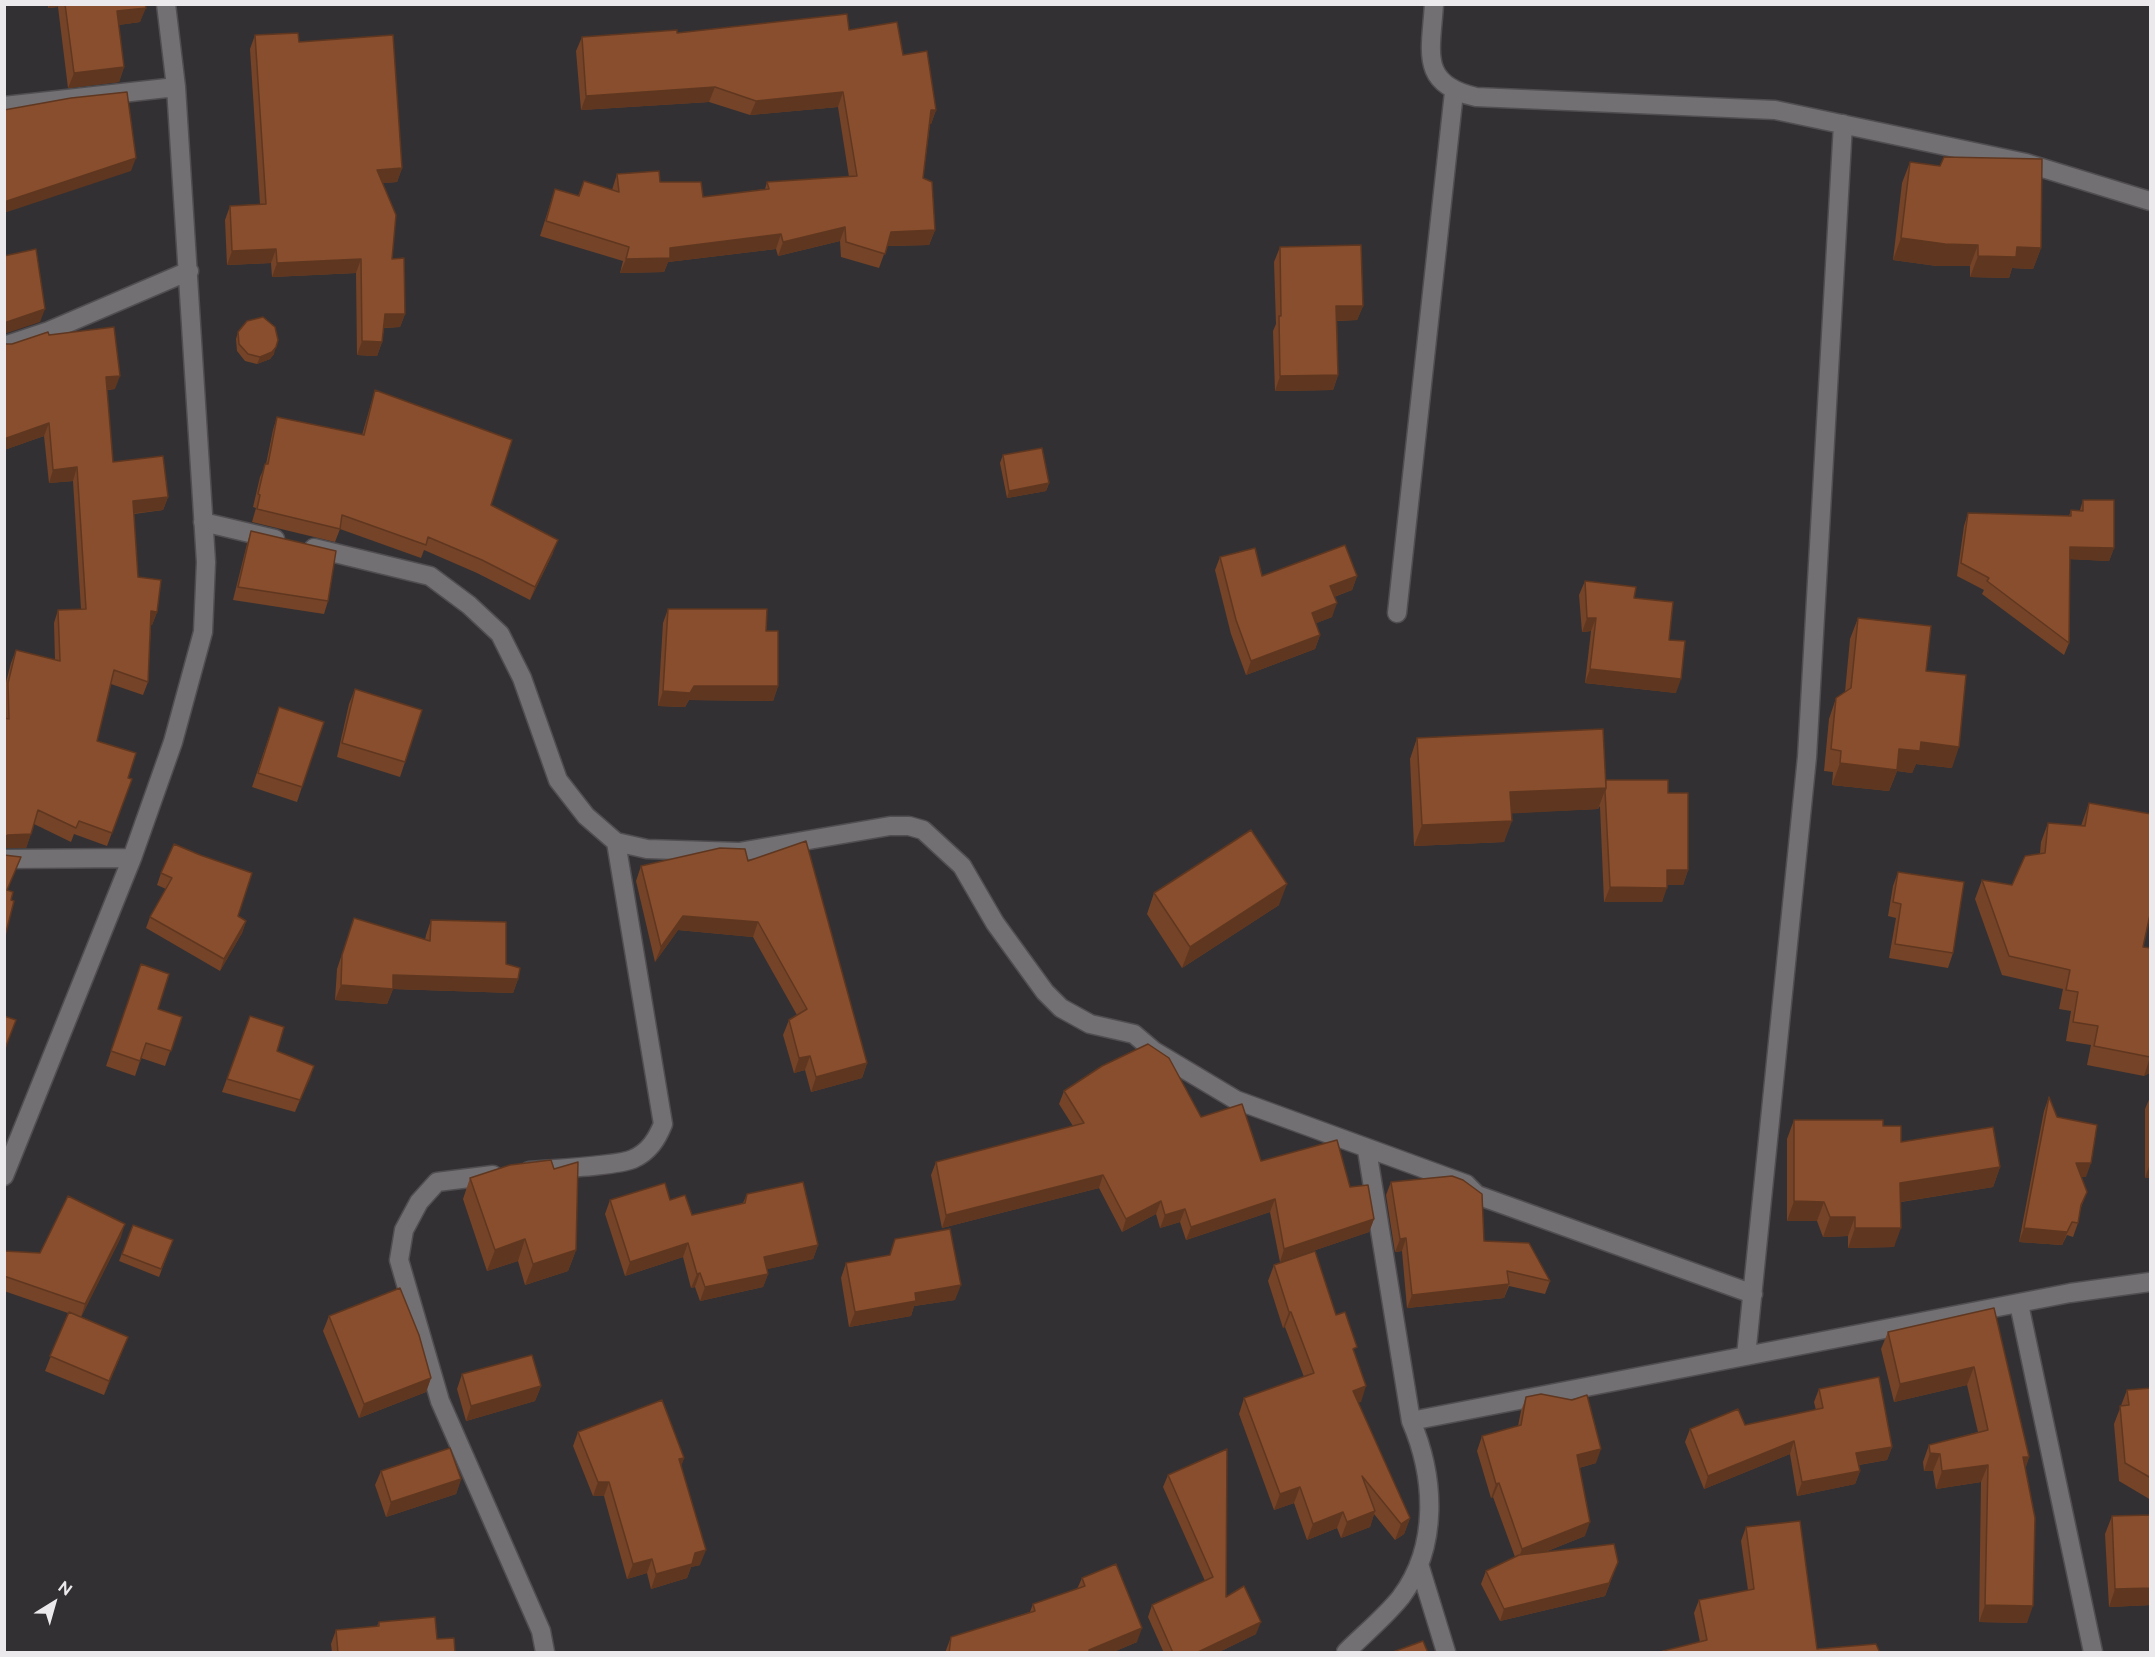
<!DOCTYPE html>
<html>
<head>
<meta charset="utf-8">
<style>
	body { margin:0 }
	#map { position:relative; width:2155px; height:1657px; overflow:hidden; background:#333033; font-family:Raleway,sans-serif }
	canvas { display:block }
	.frame { position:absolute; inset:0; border:6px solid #ebe9eb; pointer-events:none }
	.north { position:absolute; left:24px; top:1573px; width:60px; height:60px; -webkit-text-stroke:4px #333033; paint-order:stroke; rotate:37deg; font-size:16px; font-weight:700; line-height:24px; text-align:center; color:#ebe9eb }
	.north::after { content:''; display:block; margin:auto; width:21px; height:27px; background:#ebe9eb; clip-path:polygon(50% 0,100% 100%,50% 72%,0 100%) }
</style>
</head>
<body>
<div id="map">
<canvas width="2155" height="1657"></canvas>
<div class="frame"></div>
<div class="north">N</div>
</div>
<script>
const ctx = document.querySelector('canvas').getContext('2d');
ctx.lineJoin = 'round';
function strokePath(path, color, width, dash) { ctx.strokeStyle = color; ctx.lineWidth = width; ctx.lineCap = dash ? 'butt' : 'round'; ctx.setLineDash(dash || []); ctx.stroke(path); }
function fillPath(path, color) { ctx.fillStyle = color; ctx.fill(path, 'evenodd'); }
const minor = new Path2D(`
	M1434,4C1431,52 1419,84 1476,97L1775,110L2026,163L2150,201
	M4,106L176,87
	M4,346L49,331L189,271
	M203,522L275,539
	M314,548L430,576L469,605L500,634L522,678L558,780L586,816L616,842L647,849L739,852L890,826H909L923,830L962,866L995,923L1045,992L1061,1008L1090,1024L1134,1034L1154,1051L1236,1100L1466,1184L1477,1195L1753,1294
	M1397,613L1454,92
	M4,859L132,858
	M529,1171C551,1169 617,1166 633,1159C649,1152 657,1139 663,1124L616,842
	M493,1175L437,1182L419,1202L404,1230L399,1260L440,1401L541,1631L545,1652
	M4,1176L132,858L173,742L203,632L206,562L176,87L166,4
	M2019,1304L2093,1652
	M1746,1356L1807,757L1843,124
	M1411,1421L2070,1293L2150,1282
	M1419,1564L1446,1652
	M1346,1652C1364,1634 1385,1617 1401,1597C1439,1546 1435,1477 1411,1421L1367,1150`);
strokePath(minor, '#514e51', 21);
strokePath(minor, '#737074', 18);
fillPath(new Path2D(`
	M48,4H145L140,22L118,25L124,67L119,82L68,88L58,7L48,8Z
	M849,30L903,55L936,110L931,124H930L923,178L935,230L929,245L887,246L879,268L841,257L840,241L778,256L776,249L668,262L664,272L620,273L623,261L540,236L555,189L578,196L584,181L612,190L617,174L660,182L703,197L765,189L767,182L849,177L838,107L750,115L709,102L581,110L576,51L582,37L677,33Z
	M255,35L299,42L402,168L397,182L382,183L392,259L405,314L400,327L384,328L382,342L377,356L357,355L356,273L272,277L271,263L227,265L225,220L230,206L260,204L250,49Z
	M1910,162L2041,248L2033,269L2012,268L2009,278L1970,277V266H1937L1893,260L1902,183Z
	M1280,247L1363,306L1357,320L1337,321L1338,375L1333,390L1275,391L1273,331L1276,324L1274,262Z
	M238,332L274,354L270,359L257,364L245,361L237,351L236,339Z
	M49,335L115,389L107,390L113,462L168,497L163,510L134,514L138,577L157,612L152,625H151L148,682L143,695L111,684L97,741L128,778L132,779L107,846L74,834L71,842L34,824L26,848H4V690L11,663L16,650L55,660L54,623L58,610L81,609L73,481L49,483L44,436L4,450V342L6,344H12Z
	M375,390L491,505L553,553L530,600L477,573L424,550L421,558L340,529L335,542L252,522L256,508L253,507L260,477L266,464L273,430L277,417L362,435L371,404Z
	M1003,455L1049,483L1046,491L1007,498L1000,463Z
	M2083,500L2114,548L2109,561L2070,559L2069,643L2064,655L1982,594L1984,590L1957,576L1964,526L1968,513L2069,516L2071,510H2080Z
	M251,531L328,601L324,614L233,600L247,544Z
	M1220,557L1262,576H1357L1352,590L1334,597L1332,617L1316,623L1320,635L1315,649L1246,675L1231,634L1215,570Z
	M1585,581L1634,598L1669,640L1676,693L1585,683L1591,631L1582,632L1579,595Z
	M668,609L766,631L778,686L773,701L689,700L685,707L658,706L663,623Z
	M1858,618L1926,671L1952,768L1916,764L1912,773L1897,771L1889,791L1832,785L1833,772L1824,771L1829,719L1836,698L1845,692L1850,639Z
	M355,689L405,762L400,777L337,757L349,704Z
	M279,707L302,787L297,802L252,787Z
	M1417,738L1606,780L1668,793L1688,870L1683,885H1667L1662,902H1604L1600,806L1598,809L1511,813L1504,842L1414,846L1410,759Z
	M2089,803L2143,947L2151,948V1072L2144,1076L2087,1065L2091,1045L2066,1041L2071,1011L2059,1009L2063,989L2002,975L1975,899L1982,880L2012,885L2040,853L2041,842L2048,823L2081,826Z
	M200,855L238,916L246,921L242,933L220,971L146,928L150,917L166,889L157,885L161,873Z
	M748,861L867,1063L862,1078L811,1092L805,1070L794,1073L783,1035L789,1020L797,1015L753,937L678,930L655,962L636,881L641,866Z
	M1898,872L1953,953L1948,968L1889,958L1896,918L1888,916L1893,886Z
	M1154,893L1279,905L1182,968L1147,914Z
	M354,918L425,940L426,935L431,920L506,964L518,979L513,993L393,989L387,1004L335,1000L337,969Z
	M141,964L158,1009L182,1017L165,1066L141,1058L135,1076L106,1066Z
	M250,1016L277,1051L314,1066L295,1112L222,1092Z
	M1064,1091L1201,1117L1261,1161L1350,1187L1374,1219L1369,1232L1280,1262L1270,1212L1186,1240L1180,1222L1160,1228L1156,1214L1122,1232L1099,1188L942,1228L931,1175L936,1162L1073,1126L1059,1104Z
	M2151,1095V1178H2145V1109Z
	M2049,1097L2057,1117L2086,1177H2081L2087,1192L2080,1210L2078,1223L2073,1237L2067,1235L2062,1245L2019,1242L2044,1111Z
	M1794,1120L1883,1126L1901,1142L2000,1167L1993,1187L1901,1202L1894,1247L1848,1248V1236L1823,1237L1817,1221H1787V1139Z
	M470,1178L576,1250L568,1271L525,1285L518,1261L487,1271L463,1199Z
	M1391,1182L1550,1281L1545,1294L1509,1286L1504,1298L1407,1308L1402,1251L1395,1252L1386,1195Z
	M747,1194L818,1245L813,1259L767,1269L768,1274L763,1287L700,1301L695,1287L691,1288L683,1257L625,1276L605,1214L610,1200H670L692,1215L743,1203Z
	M133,1225L173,1240L159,1277L119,1261Z
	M121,1237L81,1317L122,1352L104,1395L45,1371L68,1313L4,1291V1251L40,1253Z
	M846,1263L955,1300L914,1306L911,1316L849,1327L841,1278Z
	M1274,1265L1336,1315L1355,1353L1361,1402H1358L1410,1518L1404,1534L1395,1540L1374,1514L1370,1527L1341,1538L1337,1528L1307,1540L1294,1503L1274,1510L1239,1414L1244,1398L1304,1377L1285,1327L1283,1328L1268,1281Z
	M1994,1308L2029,1457L2025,1469L2027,1623L1979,1622L1981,1482L1936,1489L1933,1471H1924L1923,1462L1929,1445L1978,1432L1967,1385L1894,1402L1881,1349L1888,1332Z
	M329,1316L431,1378L426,1392L359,1418L323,1331Z
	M462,1374L541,1386L535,1401L466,1421L457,1389Z
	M2151,1388V1500L2119,1481L2114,1424L2127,1390Z
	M1819,1389L1892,1447L1887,1460L1859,1465L1860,1471L1855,1484L1797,1496L1790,1454L1704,1489L1685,1442L1690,1429L1745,1425L1816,1410L1814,1402Z
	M1526,1397L1596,1463L1579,1468L1585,1536L1545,1552L1618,1562L1605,1596L1500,1621L1481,1584L1486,1571L1515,1557L1493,1497L1491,1498L1477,1451L1482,1436L1518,1426L1521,1411Z
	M578,1432L684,1458L681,1466L700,1565L691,1567L687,1578L651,1589L647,1573L627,1579L604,1496H593L573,1446Z
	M381,1471L461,1479L456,1494L386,1517L375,1485Z
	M1168,1475L1226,1597L1256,1634L1217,1653H1164L1148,1617L1152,1605L1205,1581L1163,1487Z
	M2151,1515V1605L2109,1607L2105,1534L2112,1516Z
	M1746,1527L1817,1649L1880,1653H1662L1663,1651L1700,1642L1694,1613L1699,1600L1748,1590L1741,1541Z
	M1082,1578L1137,1642L1111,1653H945L951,1637L1030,1612L1033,1604L1077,1589Z
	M379,1622L437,1639L455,1653H332L331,1644L336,1630L377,1626Z`), '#754327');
fillPath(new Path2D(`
	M50,4H59L58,7L48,8Z
	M146,8L140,22L111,26L117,11Z
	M124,67L119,82L68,88L74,73Z
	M715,87L709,102L581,110L586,96Z
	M843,92L838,107L750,115L756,101Z
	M931,110H936L931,124L926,125Z
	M136,158L131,171L4,213V202Z
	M402,168L397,182L372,184L377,170Z
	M845,227L840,241L778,256L783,242Z
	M935,230L929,245L886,246L891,232Z
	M781,234L776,249L668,262L664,272L620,273L626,259L670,248Z
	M1901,238L1978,245L1970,266H1937L1893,260Z
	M2017,247L2041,248L2033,269L2012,268L2009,278L1970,277L1978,256Z
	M276,249L271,263L227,265L232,251Z
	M361,259L356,273L272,277L277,263Z
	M1336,306H1363L1357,320L1331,321Z
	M45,309L40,322L4,334L5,322Z
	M385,314H405L400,327L380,328Z
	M362,341L382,342L377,356L357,355Z
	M276,347L274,354L270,359L257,364L260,357Z
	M1338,375L1333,390L1275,391L1280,376Z
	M120,376L115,389L101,390L106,377Z
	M49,423L44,436L4,450V439Z
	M77,467L73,481L49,483L53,470Z
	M1049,483L1046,491L1007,498L1009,491Z
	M168,497L163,510L128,514L133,501Z
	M558,540L553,553L530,600L535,587Z
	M2070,547L2114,548L2109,561L2065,559Z
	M1357,576L1352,590L1325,600L1330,586Z
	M1337,603L1332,617L1307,627L1312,613Z
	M151,611L157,612L152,625L147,624Z
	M1587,618H1596L1591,631L1582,632Z
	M1320,635L1315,649L1246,675L1251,661Z
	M1590,669L1681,679L1676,693L1585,683Z
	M694,686H778L773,701L689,700L685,707L658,706L663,691Z
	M1921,742L1959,747L1952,768L1916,764L1912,773L1897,771L1889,791L1832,785L1840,763L1899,749Z
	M1606,788L1598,809L1503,814L1510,792Z
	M1512,821L1504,842L1414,846L1422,825Z
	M31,834L26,848H4V837L8,835Z
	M1667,870H1688L1683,885H1661Z
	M1287,884L1279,905L1182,968L1190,947Z
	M1610,887L1667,888L1662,902H1604Z
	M683,916L758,922L753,937L678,930L655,962L661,947Z
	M246,921L242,933L220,971L224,959Z
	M393,975L518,979L513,993L393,989L387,1004L335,1000L341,985Z
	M810,1056L805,1070L794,1073L799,1058Z
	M2150,1057L2151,1072L2144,1076Z
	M867,1063L862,1078L811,1092L816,1077Z
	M314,1066L310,1079L295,1112L300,1100Z
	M2076,1163H2091L2086,1177H2071Z
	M2150,1164L2151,1178H2145Z
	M2000,1167L1993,1187L1893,1203L1900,1183Z
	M1103,1175L1099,1188L942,1228L946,1215Z
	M1275,1199L1270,1212L1186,1240L1191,1227Z
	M1161,1201L1156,1214L1122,1232L1126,1219Z
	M1794,1201L1824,1202L1817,1221H1787Z
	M1185,1209L1180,1222L1160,1228L1165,1215Z
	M1830,1217H1855L1848,1236L1823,1237Z
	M1374,1219L1369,1232L1280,1262L1284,1249Z
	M2072,1222L2062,1245L2019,1242L2024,1228Z
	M125,1224L121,1237L81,1317L85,1304Z
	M1855,1228H1901L1894,1247L1848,1248Z
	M1406,1238L1402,1251L1395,1252L1400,1239Z
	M525,1239L518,1261L487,1271L495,1250Z
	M688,1243L683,1257L625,1276L630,1262Z
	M818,1245L813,1259L759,1271L764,1257Z
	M576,1250L568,1271L525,1285L533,1264Z
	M700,1273L695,1287L691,1288L697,1274Z
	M768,1274L763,1287L700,1301L705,1287Z
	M1509,1284L1504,1298L1407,1308L1412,1295Z
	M961,1285L955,1300L914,1306L911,1316L849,1327L855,1312L915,1293Z
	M1289,1312H1291L1285,1327L1283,1328Z
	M128,1337L122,1352L104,1395L109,1381Z
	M1974,1367L1967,1385L1894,1402L1900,1384Z
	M431,1378L426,1392L359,1418L364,1404Z
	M541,1386L535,1401L466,1421L471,1406Z
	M1366,1386L1361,1402L1347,1406L1353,1391Z
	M1794,1441L1790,1454L1704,1489L1708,1476Z
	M1892,1447L1887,1460L1851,1466L1856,1453Z
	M1601,1449L1596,1463L1571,1470L1577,1455Z
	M1930,1453L1940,1454L1933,1471H1924Z
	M2023,1457H2029L2023,1475Z
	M684,1458L679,1472V1459Z
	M1988,1465L1981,1482L1936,1489L1942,1471Z
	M1860,1471L1855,1484L1797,1496L1802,1482Z
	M461,1479L456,1494L386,1517L391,1502Z
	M598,1482H609L604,1496H593Z
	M1499,1483L1493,1497L1491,1498L1496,1484Z
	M1300,1487L1294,1503L1274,1510L1280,1494Z
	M1375,1511L1370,1527L1341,1538L1347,1522Z
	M1343,1512L1337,1528L1307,1540L1313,1524Z
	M1410,1518L1404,1534L1395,1540L1401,1524Z
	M1590,1522L1585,1536L1517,1563L1522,1549Z
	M706,1550L700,1565L691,1567L687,1578L651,1589L656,1574L695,1553Z
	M652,1559L647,1573L627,1579L633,1564Z
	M1618,1562L1605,1596L1500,1621L1504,1609Z
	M2151,1588V1605L2109,1607L2115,1589Z
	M1985,1605L2033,1606L2027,1623L1979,1622Z
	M1261,1622L1256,1634L1217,1653H1196Z
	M1142,1628L1137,1642L1111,1653H1088L1089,1650Z`), '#5f3720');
const building = new Path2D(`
	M65,4H145L146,8L117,11L124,67L74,73Z
	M847,14L849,30L897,22L903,55L927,51L936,110H931L923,178L932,182L935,230L891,232L885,254L846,242L845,227L783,242L781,234L670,248V258L626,259L629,247L546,221L555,189L579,196L584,181L619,192L617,174L659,171L660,182H701L703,197L769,189L767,182L857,176L843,92L756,101L715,87L586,96L582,37L677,30V33Z
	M298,33L299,42L393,35L402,168L377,170L396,215L392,259L404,258L405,314H385L382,342L362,341L361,259L277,263L276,249L232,251L230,206L266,204L255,35Z
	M127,92L136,158L4,202V110L71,98Z
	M1944,157L2042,159L2041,248L2017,247L2016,257L1978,256V245L1945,244L1901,238L1910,162L1940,166Z
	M1361,245L1363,306H1336L1338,375L1280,376L1279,316H1281L1280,247Z
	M36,249L45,309L4,323V256Z
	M263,317L275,327L278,340L276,347L272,352L260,357L248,354L239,344L238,332L247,321Z
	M114,327L120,376L106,377L113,462L163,456L168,497L133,501L138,577L161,580L157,612L151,611L148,682L114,670L97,741L136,753L128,778L132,779L112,833L79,821L76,828L38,810L31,834L8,835L4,837V718L9,719L8,683L16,650L60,661L58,610L86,609L77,467L53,470L49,423L4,439V342L6,344H12L48,332L49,335Z
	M375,390L512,440L491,505L558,540L535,587L482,560L428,537L426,545L342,515L340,529L257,509L260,495L258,494L265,464H268L277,417L364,435Z
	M1042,448L1049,483L1009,491L1003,455Z
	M2083,500H2114V548L2070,547L2069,643L1987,581L1989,578L1961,563L1968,513L2071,516V510L2083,511Z
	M251,531L336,551L328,601L238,587Z
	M1345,545L1357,576L1330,586L1337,603L1312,613L1320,635L1251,661L1236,620L1220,557L1255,548L1262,576Z
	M1585,581L1636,587L1634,598L1673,602L1669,640L1685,641L1681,679L1590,669L1596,618H1587Z
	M668,609H767L766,631H778V686H694L690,693L663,691Z
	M1858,618L1931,626L1926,671L1966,675L1959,747L1921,742L1920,751L1899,749L1897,770L1840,763L1841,751L1831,749L1836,698L1851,688Z
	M355,689L422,710L405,762L342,743Z
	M279,707L324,722L302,787L258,773Z
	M1603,729L1606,788L1510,792L1512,821L1422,825L1417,738Z
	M1606,780H1668V793H1688V870H1667V888L1610,887L1605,791L1606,788Z
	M2089,803L2151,814V910L2143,947L2151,948L2150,1057L2094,1046L2098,1026L2073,1022L2078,992L2066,990L2070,970L2009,956L1982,880L2012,885L2025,856L2045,853L2048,823L2085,826Z
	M1251,830L1287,884L1190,947L1154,893Z
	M806,841L867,1063L816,1077L810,1056L799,1058L789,1020L807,1009L758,922L683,916L661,947L641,866L720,848L745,849L748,861Z
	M174,844L200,855L252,873L238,916L246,921L224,959L150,917L172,878L161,873Z
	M4,855L21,857L7,890L13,892L11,900L14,901L4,940Z
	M1898,872L1964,882L1953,953L1895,944L1901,904L1893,902Z
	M354,918L430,941L431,920L506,922V964L520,968L518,979L393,975V989L341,985L342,955Z
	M141,964L169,974L158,1009L182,1017L171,1051L146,1043L140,1061L111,1051Z
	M4,1016L16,1020L4,1051Z
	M250,1016L284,1027L277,1051L314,1066L300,1100L227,1079Z
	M1148,1044L1169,1058L1201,1117L1242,1104L1261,1161L1337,1140L1350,1187L1368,1185L1374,1219L1284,1249L1275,1199L1191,1227L1185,1209L1165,1215L1161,1201L1126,1219L1103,1175L946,1215L936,1162L1084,1123L1064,1091L1102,1066Z
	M2049,1097L2057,1117L2097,1125L2091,1163H2076L2087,1192L2081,1205L2078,1223L2072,1222L2067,1232L2024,1228Z
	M1794,1120H1883V1126H1901V1142L1993,1127L2000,1167L1900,1183L1901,1228H1855V1217H1830L1824,1202L1794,1201Z
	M551,1160L554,1169L578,1162L576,1250L533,1264L525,1239L495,1250L470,1178L510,1165Z
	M1452,1176L1463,1180L1482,1194L1484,1241L1529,1243L1550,1281L1507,1271L1509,1284L1412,1295L1406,1238L1400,1239L1391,1182Z
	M803,1182L818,1245L764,1257L768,1274L705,1287L700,1273L697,1274L688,1243L630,1262L610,1200L665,1183L670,1200L685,1195L692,1215L745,1203L747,1194Z
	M68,1196L125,1224L85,1304L4,1276V1251L40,1253Z
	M133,1225L173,1240L161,1269L122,1254Z
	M950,1229L961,1285L915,1293L916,1301L855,1312L846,1263L890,1255L895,1239Z
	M1315,1251L1336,1315L1345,1312L1357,1347L1353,1349L1366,1386L1353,1391L1410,1518L1401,1524L1362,1476L1375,1511L1347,1522L1343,1512L1313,1524L1300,1487L1280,1494L1244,1398L1314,1373L1291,1312H1289L1274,1265Z
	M400,1288L419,1335L431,1378L364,1404L329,1316Z
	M1994,1308L2029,1457H2023L2035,1518L2033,1606L1985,1605L1988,1465L1942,1471L1940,1454L1930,1453L1929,1445L1988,1430L1974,1367L1900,1384L1888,1332Z
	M69,1312L128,1337L109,1381L50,1356Z
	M532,1355L541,1386L471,1406L462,1374Z
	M1879,1377L1892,1447L1856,1453L1860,1471L1802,1482L1794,1441L1708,1476L1690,1429L1738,1409L1745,1425L1823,1408L1819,1389Z
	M2151,1388V1478L2125,1463L2120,1406L2129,1405L2127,1390Z
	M1541,1394L1572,1400L1587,1395L1601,1449L1577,1455L1590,1522L1522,1549L1499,1483L1496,1484L1482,1436L1521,1425L1526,1397Z
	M662,1400L684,1458L679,1459L706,1550L695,1553L692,1564L656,1574L652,1559L633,1564L609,1482H598L578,1432Z
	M450,1448L461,1479L391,1502L381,1471Z
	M1227,1449L1226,1597L1244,1586L1261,1622L1196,1653H1173L1152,1605L1213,1577L1168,1475Z
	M2151,1515V1588L2115,1589L2112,1516Z
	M1800,1521L1817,1649L1876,1644L1880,1653H1663V1651L1707,1640L1699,1600L1754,1589L1746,1527Z
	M1614,1544L1618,1562L1609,1583L1504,1609L1486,1571L1519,1555Z
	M1116,1564L1142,1628L1089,1650V1653H949L951,1637L1035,1611L1033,1604L1085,1586L1082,1578Z
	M435,1617L437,1639L454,1638L455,1653H338L336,1630L379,1626V1622Z
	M1423,1641L1428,1653H1390Z`);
fillPath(building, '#884e2d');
strokePath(building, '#5f3720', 1.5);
</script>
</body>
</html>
